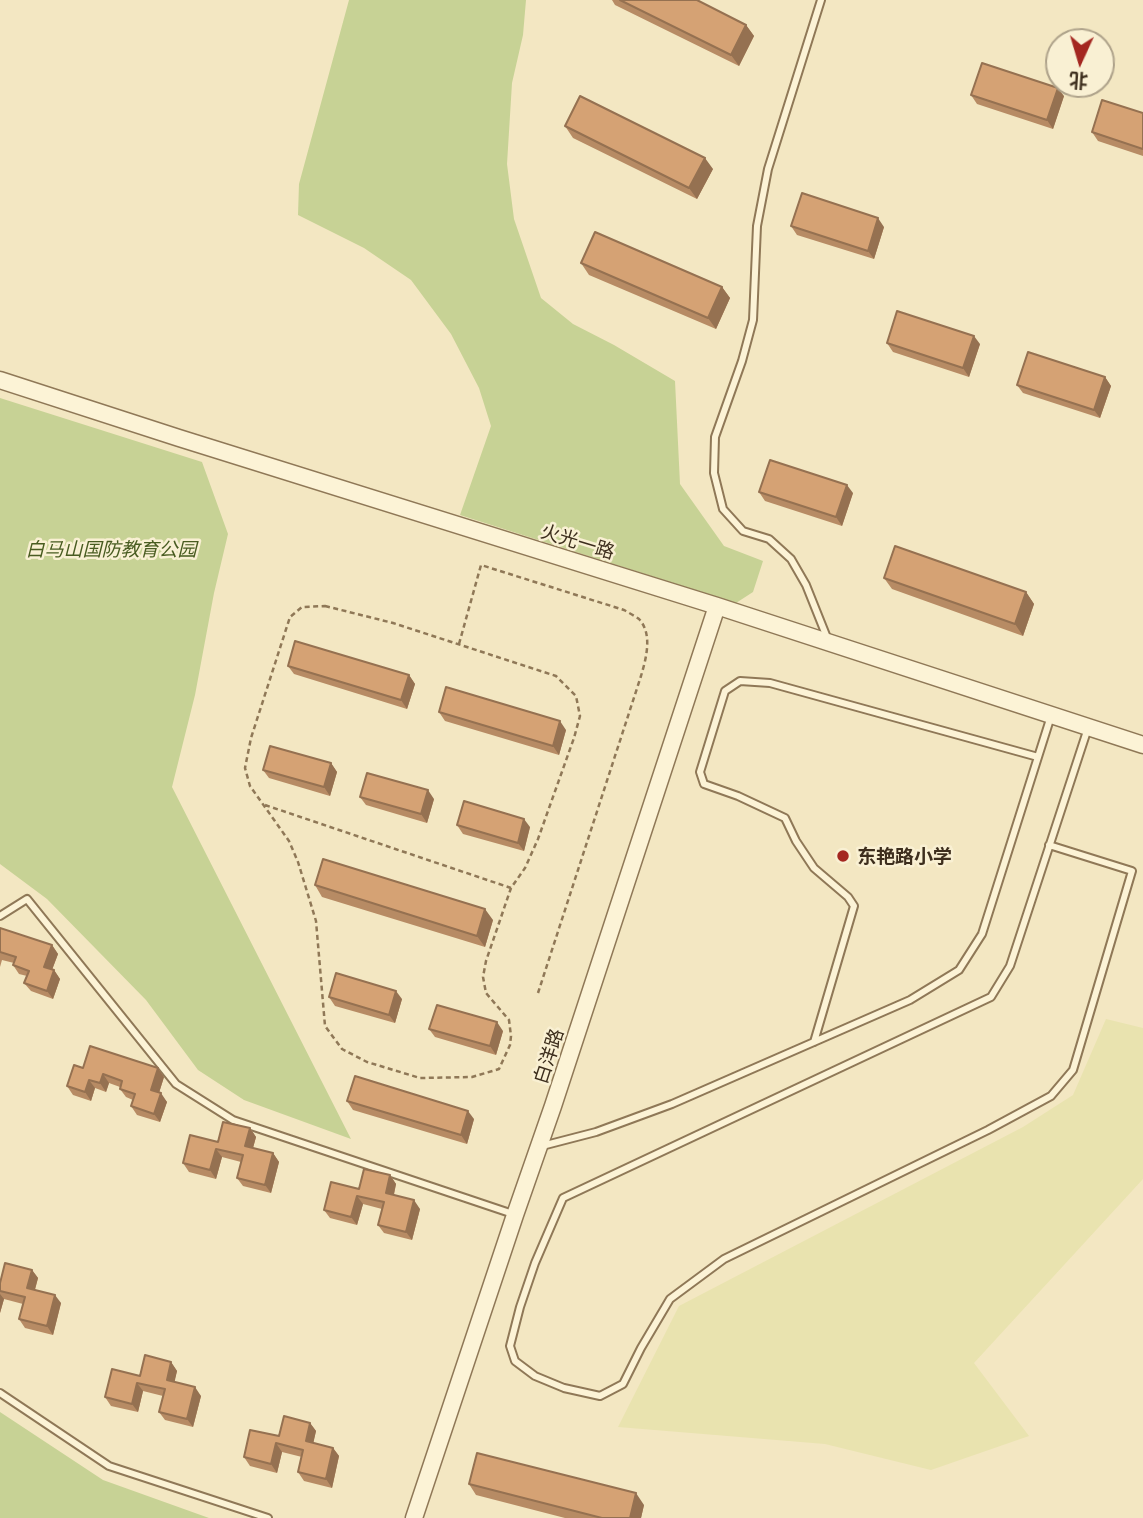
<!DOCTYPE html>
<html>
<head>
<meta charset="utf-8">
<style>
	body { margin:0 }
	#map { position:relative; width:1143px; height:1518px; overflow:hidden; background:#f3e7c2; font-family:Georgia,"Noto Sans SC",serif }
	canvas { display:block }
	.north { position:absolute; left:1045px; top:28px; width:70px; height:70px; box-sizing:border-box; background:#f9f0d3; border:2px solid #aea28a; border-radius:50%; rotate:184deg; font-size:19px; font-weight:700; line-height:28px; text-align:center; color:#3d2e1d }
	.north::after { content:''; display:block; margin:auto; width:24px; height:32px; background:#a42720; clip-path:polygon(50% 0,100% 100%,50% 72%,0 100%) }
</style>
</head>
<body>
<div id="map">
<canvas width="1143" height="1518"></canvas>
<div class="north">北</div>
</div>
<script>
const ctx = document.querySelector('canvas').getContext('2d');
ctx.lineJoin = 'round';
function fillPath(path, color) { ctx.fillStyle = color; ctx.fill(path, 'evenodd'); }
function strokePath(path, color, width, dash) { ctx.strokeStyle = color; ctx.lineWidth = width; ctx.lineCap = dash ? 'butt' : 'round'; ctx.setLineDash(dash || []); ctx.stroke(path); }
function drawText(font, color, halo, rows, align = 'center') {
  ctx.font = font + ' Georgia,"Noto Sans SC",serif'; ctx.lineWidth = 5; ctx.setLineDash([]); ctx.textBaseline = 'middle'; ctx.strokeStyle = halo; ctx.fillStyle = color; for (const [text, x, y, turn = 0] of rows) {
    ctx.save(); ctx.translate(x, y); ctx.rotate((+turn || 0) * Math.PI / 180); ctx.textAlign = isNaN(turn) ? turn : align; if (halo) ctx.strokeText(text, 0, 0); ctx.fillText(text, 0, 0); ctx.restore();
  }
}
fillPath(new Path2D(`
	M1106,1019L1143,1028V1179L974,1363L1029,1436L931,1470L825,1444L618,1427L679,1306L1023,1127L1073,1095Z`), '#e9e3af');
fillPath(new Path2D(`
	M349,0H526L523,35L512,83L507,164L514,219L541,298L573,324L614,345L675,381L680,484L724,546L763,561L753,592L736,603L460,515L491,426L479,388L451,334L411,280L364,248L298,215L299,184Z
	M0,398L202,462L228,534L214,593L195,695L172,787L351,1139L244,1100L198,1070L146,1000L47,899L0,864Z
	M0,1412L103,1480L209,1518H0Z`), '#c7d295');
const service = new Path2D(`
	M821,0L768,169L757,226L753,320L742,361L715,437L714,473L723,509L743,531L769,539L791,559L806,585L828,640
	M1049,845L1132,871L1073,1070L1051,1096L988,1130L724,1259L670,1299L641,1348L623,1384L600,1396L564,1388L535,1376L515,1361L510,1346L520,1307L535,1263L563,1198L991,997L1010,966L1088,728
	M0,916L27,899L176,1084L233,1120L513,1214
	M814,1042L854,906L848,897L814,868L796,841L785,818L738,796L704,784L700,772L725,691L740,681L770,683L1038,757
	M542,1146L596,1132L672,1104L910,1000L959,970L982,934L1051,716
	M0,1393L109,1466L268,1518`);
const tertiary = new Path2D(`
	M0,380L179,438L717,606L1143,745
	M414,1518L515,1215L553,1106L717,606`);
strokePath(service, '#8f7857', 10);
strokePath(tertiary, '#8f7857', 19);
strokePath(new Path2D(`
	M325,606L393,623L556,676L576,696L580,716L574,738L538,839L525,868L511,888L486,961L483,977L486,993L509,1020L511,1036L510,1045L499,1069L472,1077L420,1078L367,1062L342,1049L325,1026L316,921L298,862L289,841L250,786L245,768L251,738L290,617L302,607Z
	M459,644L481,565L624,610C629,613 635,616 639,619C653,634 646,659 641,676L538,993
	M265,805L511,888`), '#8f7857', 2.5, [5, 3.5]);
strokePath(service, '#fcf3d6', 6);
strokePath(tertiary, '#fcf3d6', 16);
fillPath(new Path2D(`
	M612,0H697L746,25L754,36L739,66L615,5Z
	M971,95L1064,96L1053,129L977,104Z
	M1143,113V156L1098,141L1092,132Z
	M565,126L713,169L697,199L573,138Z
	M791,226L884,227L874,259L797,235Z
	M581,263L722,287L730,298L716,329L589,275Z
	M887,343L980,344L969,377L893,352Z
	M1105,377L1111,386L1100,418L1023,393L1017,385Z
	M759,492L853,493L842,526L765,501Z
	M884,578L1026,592L1034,604L1023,636L892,589Z
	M288,666L409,675L415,684L407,709L294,674Z
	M439,712L566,730L559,755L445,721Z
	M331,763L337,772L330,796L269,778L263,770Z
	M360,797L434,799L427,823L366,805Z
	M457,825L530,827L524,851L463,834Z
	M315,885L493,920L485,947L322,897Z
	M0,928L52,945L58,954L52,970H54L60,979L53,999L31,991L24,983L27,976L19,974L13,965L14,963L2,960L0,967Z
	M329,997L402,999L395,1023L335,1006Z
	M429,1029L503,1031L496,1055L435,1037Z
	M83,1068H158L164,1077L159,1093L167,1102L160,1122L137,1115L131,1106L133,1100L126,1097L120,1089V1087L109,1083L106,1092L95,1088L91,1101L73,1095L67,1086Z
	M347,1101L474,1119L467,1144L353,1110Z
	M250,1128L256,1137L253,1148L273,1153L279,1162L271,1193L243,1186L237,1178L241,1162L222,1157L216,1179L189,1172L183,1163L218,1142Z
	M390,1175L396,1184L394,1195L420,1209L412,1240L384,1233L378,1225L382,1209L363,1204L357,1225L330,1218L324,1210Z
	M32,1270L38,1278L35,1290L61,1303L53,1335L25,1328L19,1319L23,1304L4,1299L0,1313V1283Z
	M171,1362L177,1371L174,1382L201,1396L193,1427L165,1420L159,1412L163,1396L143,1391L138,1412L111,1406L105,1397L140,1376Z
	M310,1423L316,1431L313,1443L333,1448L339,1456L332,1488L304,1481L298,1472L302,1457L282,1452L277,1473L250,1466L244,1457L279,1436Z
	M469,1484L644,1505L641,1518H565L476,1495Z`), '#b78b64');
fillPath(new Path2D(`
	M746,25L754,36L739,66L731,55Z
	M1058,88L1064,96L1053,129L1047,120Z
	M705,158L713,169L697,199L689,188Z
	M878,218L884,227L874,259L868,251Z
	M722,287L730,298L716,329L708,318Z
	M974,336L980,344L969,377L963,368Z
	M1105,377L1111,386L1100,418L1094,410Z
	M847,485L853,493L842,526L836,517Z
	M1026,592L1034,604L1023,636L1015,624Z
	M409,675L415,684L407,709L401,700Z
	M560,721L566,730L559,755L553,746Z
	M331,763L337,772L330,796L324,787Z
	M428,790L434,799L427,823L421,814Z
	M524,819L530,827L524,851L518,843Z
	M485,909L493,920L485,947L477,936Z
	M52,945L58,954L50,975L44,967Z
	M54,970L60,979L53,999L47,991Z
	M396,991L402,999L395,1023L389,1015Z
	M497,1022L503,1031L496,1055L490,1046Z
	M158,1068L164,1077L157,1099L151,1090Z
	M103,1074L109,1083L106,1092L100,1083Z
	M89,1080L95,1088L91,1101L85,1092Z
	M161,1093L167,1102L160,1122L154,1114Z
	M468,1111L474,1119L467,1144L461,1135Z
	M250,1128L256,1137L251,1155L245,1146Z
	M216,1149L222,1157L216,1179L210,1170Z
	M273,1153L279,1162L271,1193L265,1185Z
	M390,1175L396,1184L392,1202L386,1193Z
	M357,1196L363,1204L357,1225L351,1217Z
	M414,1200L420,1209L412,1240L406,1232Z
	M32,1270L38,1278L33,1296L27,1288Z
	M0,1294L4,1299L0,1313Z
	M55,1295L61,1303L53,1335L47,1326Z
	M171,1362L177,1371L173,1389L167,1380Z
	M137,1383L143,1391L138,1412L132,1404Z
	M195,1387L201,1396L193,1427L187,1419Z
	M310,1423L316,1431L312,1449L306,1441Z
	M276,1443L282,1452L277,1473L271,1464Z
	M333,1448L339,1456L332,1488L326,1479Z
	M636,1493L644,1505L641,1518H630Z`), '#957151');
const building = new Path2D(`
	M620,0H697L746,25L731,55Z
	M982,63L1058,88L1047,120L971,95Z
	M580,96L705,158L689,188L565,126Z
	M1102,100L1143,113V149L1092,132Z
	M802,193L878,218L868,251L791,226Z
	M595,232L722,287L708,318L581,263Z
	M897,311L974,336L963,368L887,343Z
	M1028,352L1105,377L1094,410L1017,385Z
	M770,460L847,485L836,517L759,492Z
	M895,546L1026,592L1015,624L884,578Z
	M295,641L409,675L401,700L288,666Z
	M446,687L560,721L553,746L439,712Z
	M270,746L331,763L324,787L263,770Z
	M367,773L428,790L421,814L360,797Z
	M464,801L524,819L518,843L457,825Z
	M323,859L485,909L477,936L315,885Z
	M0,928L52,945L44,967L54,970L47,991L24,983L29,971L13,965L16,957L0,952Z
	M336,973L396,991L389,1015L329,997Z
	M437,1005L497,1022L490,1046L429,1029Z
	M90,1046L158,1068L151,1090L161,1093L154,1114L131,1106L135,1094L120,1089L122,1081L103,1074L100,1083L89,1080L85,1092L67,1086L74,1065L83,1068Z
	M355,1076L468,1111L461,1135L347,1101Z
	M223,1122L250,1128L245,1146L273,1153L265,1185L237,1178L243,1155L216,1149L210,1170L183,1163L190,1135L218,1142Z
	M364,1169L390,1175L386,1193L414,1200L406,1232L378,1225L384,1202L357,1196L351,1217L324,1210L331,1182L359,1189Z
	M5,1263L32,1270L27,1288L55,1295L47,1326L19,1319L25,1297L0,1291V1283Z
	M145,1355L171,1362L167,1380L195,1387L187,1419L159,1412L165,1389L137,1383L132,1404L105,1397L112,1369L140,1376Z
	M284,1416L310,1423L306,1441L333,1448L326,1479L298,1472L303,1450L276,1443L271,1464L244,1457L250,1430L279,1436Z
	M477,1453L636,1493L630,1518H602L469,1484Z`);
fillPath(building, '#d5a274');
strokePath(building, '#957151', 2);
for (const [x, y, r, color] of [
	[843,856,7,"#a42720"]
]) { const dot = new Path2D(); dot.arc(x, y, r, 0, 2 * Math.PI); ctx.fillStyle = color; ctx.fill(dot); strokePath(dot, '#f9f0d3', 2.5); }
drawText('19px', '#3d2e1d', '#f9f0d3', [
	["火光一路",578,541,17],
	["白洋路",548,1056,-72]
]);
drawText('italic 19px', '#495c21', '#f9f0d3', [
	["白马山国防教育公园",111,549]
]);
drawText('bold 19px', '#3d2e1d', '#f9f0d3', [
	["东艳路小学",857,856]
], 'left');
</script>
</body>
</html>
